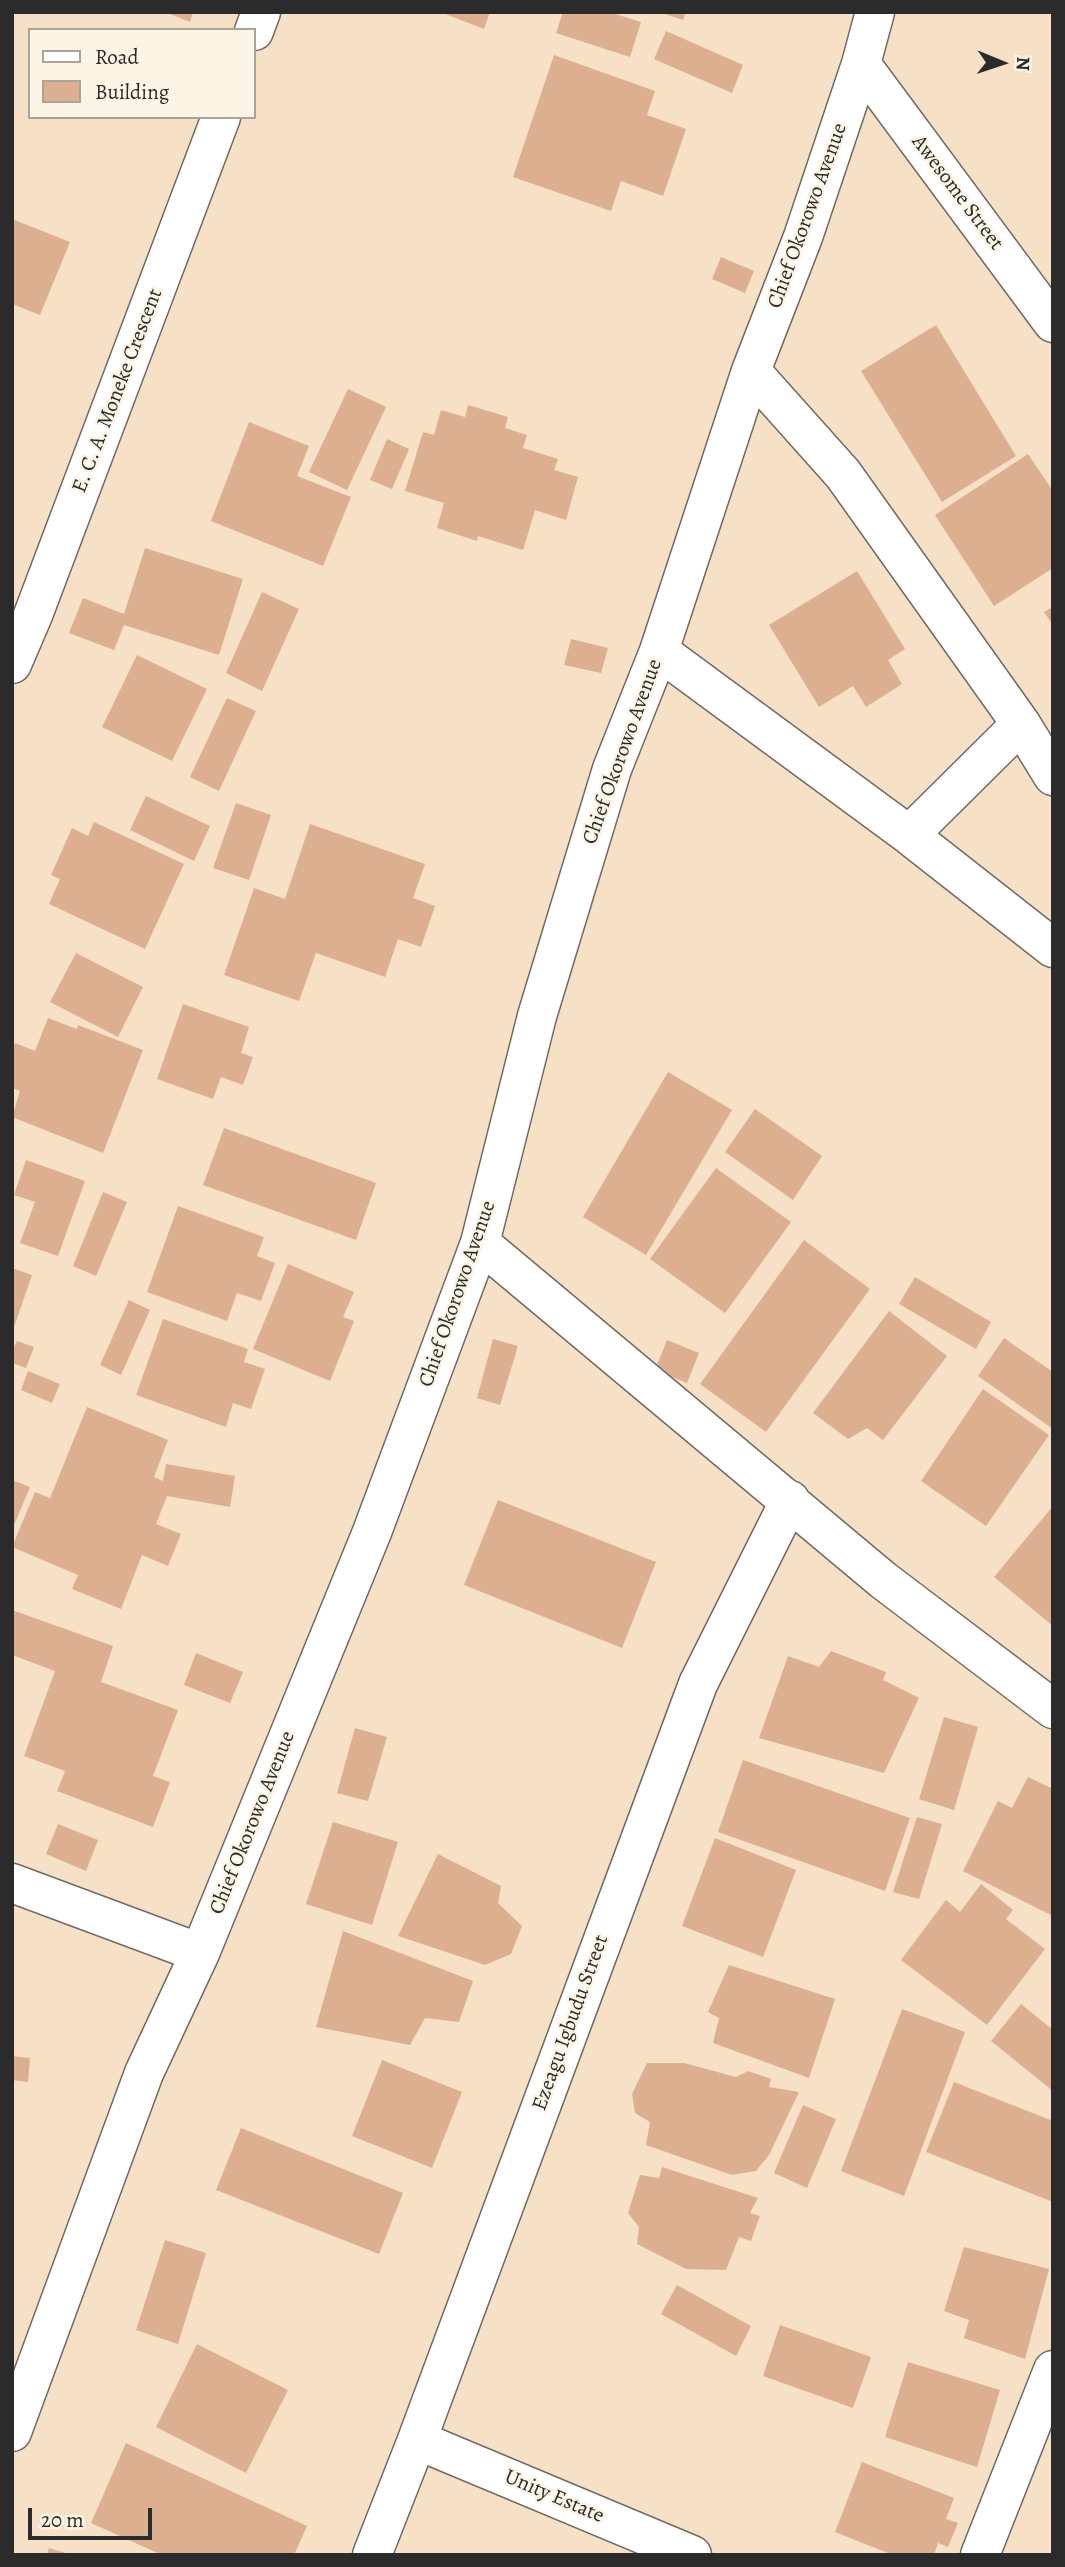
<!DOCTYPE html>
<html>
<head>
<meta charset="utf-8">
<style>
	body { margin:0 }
	#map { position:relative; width:1065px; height:2567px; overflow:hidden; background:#f6e0c6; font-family:Alegreya,serif }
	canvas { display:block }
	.frame { position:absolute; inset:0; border:14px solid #2b2b2b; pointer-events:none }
	.legend { position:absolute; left:28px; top:28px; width:228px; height:91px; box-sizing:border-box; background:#fcf5e5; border:2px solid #a8a49b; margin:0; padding:9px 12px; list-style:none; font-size:21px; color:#2b2b2b }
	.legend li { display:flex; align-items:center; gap:14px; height:35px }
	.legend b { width:35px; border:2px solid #a8a49b }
	.north { position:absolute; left:967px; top:28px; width:70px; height:70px; -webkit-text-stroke:5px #fcf5e5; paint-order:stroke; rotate:92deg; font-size:19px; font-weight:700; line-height:28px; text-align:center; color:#2b2b2b }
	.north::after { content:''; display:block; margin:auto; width:24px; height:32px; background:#2b2b2b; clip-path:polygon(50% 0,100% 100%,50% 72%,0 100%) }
	.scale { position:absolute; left:28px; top:2508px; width:124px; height:32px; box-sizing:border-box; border:4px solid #2b2b2b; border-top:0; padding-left:9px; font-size:21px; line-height:24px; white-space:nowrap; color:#2b2b2b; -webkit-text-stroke:5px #fcf5e5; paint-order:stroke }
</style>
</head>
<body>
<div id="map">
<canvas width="1065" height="2567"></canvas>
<div class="frame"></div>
<ul class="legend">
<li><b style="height:9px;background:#fff"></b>Road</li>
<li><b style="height:19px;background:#ddaf91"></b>Building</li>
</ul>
<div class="north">N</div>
<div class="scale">20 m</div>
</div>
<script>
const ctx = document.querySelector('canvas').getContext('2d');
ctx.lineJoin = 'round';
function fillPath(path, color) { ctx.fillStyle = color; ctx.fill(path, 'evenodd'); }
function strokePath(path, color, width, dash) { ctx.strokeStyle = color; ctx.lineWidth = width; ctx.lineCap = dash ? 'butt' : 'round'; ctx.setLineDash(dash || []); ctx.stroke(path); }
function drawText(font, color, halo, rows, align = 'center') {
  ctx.font = font + ' Alegreya,serif'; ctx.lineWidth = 5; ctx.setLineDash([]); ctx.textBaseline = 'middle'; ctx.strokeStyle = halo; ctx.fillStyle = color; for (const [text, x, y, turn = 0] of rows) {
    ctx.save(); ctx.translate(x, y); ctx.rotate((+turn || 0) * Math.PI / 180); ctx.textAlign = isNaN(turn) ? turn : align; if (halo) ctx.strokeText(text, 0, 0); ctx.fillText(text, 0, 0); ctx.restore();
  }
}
fillPath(new Path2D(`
	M165,12H193L190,22Z
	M440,12H490L484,29Z
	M563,12H609L641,22L630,57L556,33Z
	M659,12H686L683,20Z
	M666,31L743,65L732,93L654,59Z
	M554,55L655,91L647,115L686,129L663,196L621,181L611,211L513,177Z
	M12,219L70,242L40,315L12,304Z
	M721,257L754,271L745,293L712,279Z
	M936,325L1016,456L942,502L861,371Z
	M348,389L386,407L347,490L309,472Z
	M468,405L508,417L505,428L527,435L523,448L558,459L554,470L578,477L566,520L535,510L523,550L478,536L477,541L437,528L444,503L405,491L423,432L434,435L441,410L465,417Z
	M249,422L309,446L297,476L351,497L323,566L211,521Z
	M387,439L409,449L392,489L370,480Z
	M1028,454L1053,491V568L994,606L935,515Z
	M145,548L243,579L219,655L124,625L114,650L69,633L83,598L124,614Z
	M857,571L905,649L888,660L902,684L866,707L853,686L819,707L769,625Z
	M262,592L299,609L262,691L226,673Z
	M1053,607V625L1044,612Z
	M571,639L608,648L601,673L564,665Z
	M137,655L207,689L172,761L102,727Z
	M227,698L256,711L219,791L190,777Z
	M146,796L210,826L194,861L130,830Z
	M236,803L271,815L249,880L213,868Z
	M94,822L184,864L145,949L49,904L60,879L51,875L72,828L88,836Z
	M310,824L425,864L413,898L435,906L421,947L398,939L385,977L316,953L299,1001L224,975L254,888L285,899Z
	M76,953L143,987L118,1037L50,1002Z
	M183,1004L249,1027L241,1053L253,1057L243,1085L221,1077L213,1099L157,1079Z
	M48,1018L77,1029L78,1025L143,1050L103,1153L12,1117L20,1091L12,1088V1050L15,1043L35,1051Z
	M668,1072L732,1110L646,1255L583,1217Z
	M755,1109L822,1156L793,1200L725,1152Z
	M224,1128L376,1183L356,1240L203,1185Z
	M26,1160L85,1181L58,1256L20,1243L35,1202L14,1195Z
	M716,1168L791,1222L725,1313L650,1259Z
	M103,1192L127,1202L96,1276L73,1266Z
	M178,1206L264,1237L257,1256L275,1263L261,1301L237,1293L227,1321L147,1292Z
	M804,1240L870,1289L766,1432L700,1384Z
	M288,1264L354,1292L343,1317L354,1321L330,1381L253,1349Z
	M12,1268L32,1275L13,1330H12Z
	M915,1277L991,1322L976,1349L899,1304Z
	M129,1300L150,1310L121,1375L100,1365Z
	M889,1311L947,1356L883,1440L867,1428L848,1439L813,1413Z
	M163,1319L248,1349L244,1362L265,1369L251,1409L233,1403L226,1427L136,1395Z
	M1004,1338L1053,1372V1429L978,1376Z
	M493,1339L518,1346L500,1405L477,1398Z
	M667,1340L699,1353L687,1383L655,1370Z
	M17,1341L34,1347L26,1368L12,1363V1351Z
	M28,1371L60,1384L52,1403L21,1390Z
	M983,1389L1049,1435L986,1526L921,1481Z
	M87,1407L168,1440L154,1477L163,1481L166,1464L235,1476L230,1507L167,1496L156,1524L181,1534L168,1566L142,1555L121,1609L72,1589L78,1575L12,1547L35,1492L50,1498Z
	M12,1480L30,1487L12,1530Z
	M498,1500L656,1562L622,1648L464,1585Z
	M1053,1506V1626L994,1577Z
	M12,1610L113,1646L101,1682L178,1710L153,1776L170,1782L153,1827L57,1791L65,1771L24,1756L55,1671L12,1655Z
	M831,1651L886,1672L883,1680L919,1698L884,1773L759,1738L788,1656L819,1667Z
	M196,1653L243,1672L230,1703L184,1685Z
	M944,1717L978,1727L954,1810L919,1799Z
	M355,1728L387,1737L368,1801L337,1793Z
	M743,1760L910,1818L885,1891L718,1832Z
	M1028,1777L1053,1789V1916L963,1871L998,1801L1012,1808Z
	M917,1817L942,1824L919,1899L893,1892Z
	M333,1822L398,1842L372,1925L306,1904Z
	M58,1824L98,1840L86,1871L46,1854Z
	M715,1838L796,1870L763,1957L682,1926Z
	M438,1854L501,1886L498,1903L522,1926L511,1954L485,1965L398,1936Z
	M981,1884L1013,1910L1006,1919L1045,1949L987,2025L901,1960L946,1900L960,1912Z
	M343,1931L473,1981L459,2022L425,2018L410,2045L316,2027Z
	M729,1965L835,1999L809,2078L713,2043L719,2018L708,2012Z
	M1021,2004L1053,2030V2091L991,2041Z
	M902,2009L965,2032L904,2196L841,2171Z
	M12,2056L30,2058L28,2082L12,2080Z
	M382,2060L462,2092L432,2168L352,2136Z
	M647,2063H684L736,2077L748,2071L771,2079L769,2087L799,2092L769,2155L756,2171L732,2175L646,2145L650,2122L635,2113L632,2094Z
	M954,2082L1053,2121V2202L926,2152Z
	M803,2105L836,2119L807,2188L774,2173Z
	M241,2128L403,2193L379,2254L216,2190Z
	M662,2167L758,2198L750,2213L760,2216L751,2241L739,2237L726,2270L686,2269L637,2244L639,2227L628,2213L640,2175L659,2178Z
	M165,2240L206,2253L178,2344L136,2330Z
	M964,2247L1049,2269L1025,2359L964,2338L969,2320L944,2311Z
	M677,2285L751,2326L736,2356L661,2314Z
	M780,2325L871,2357L853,2408L763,2376Z
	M197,2344L288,2390L246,2473L156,2427Z
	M908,2362L1000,2390L977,2467L885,2437Z
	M126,2443L307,2526L294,2555H162L91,2523Z
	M862,2462L954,2498L946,2519L958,2523L948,2547L938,2543L934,2555H893L835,2532Z
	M49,2548L69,2554V2555H47Z`), '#ddaf91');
const minor = new Path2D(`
	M254,31L261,12
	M861,64L1053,323
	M751,371L843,474L1021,724L1053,776
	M659,651L909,835L1053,948
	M12,664L33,615L221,117
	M909,835L1021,724
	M480,1243L883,1580L1053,1709
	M12,1883L200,1953
	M12,2432L144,2073L200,1953L372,1532L480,1243L537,1016L612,769L659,651L751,371L803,237L861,64L875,12
	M417,2440L692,2555
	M372,2555L417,2440L698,1684L790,1500
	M980,2555L1053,2370`);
strokePath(minor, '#726a61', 41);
strokePath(minor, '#fff', 38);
drawText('21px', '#2b2b2b', '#fcf5e5', [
	["Awesome Street",957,193,53],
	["Chief Okorowo Avenue",808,216,-70],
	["E. C. A. Moneke Crescent",118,391,-69],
	["Chief Okorowo Avenue",623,752,-70],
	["Chief Okorowo Avenue",458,1294,-71],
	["Chief Okorowo Avenue",253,1823,-68],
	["Ezeagu Igbudu Street",571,2023,-70],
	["Unity Estate",554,2497,23]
]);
</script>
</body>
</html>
